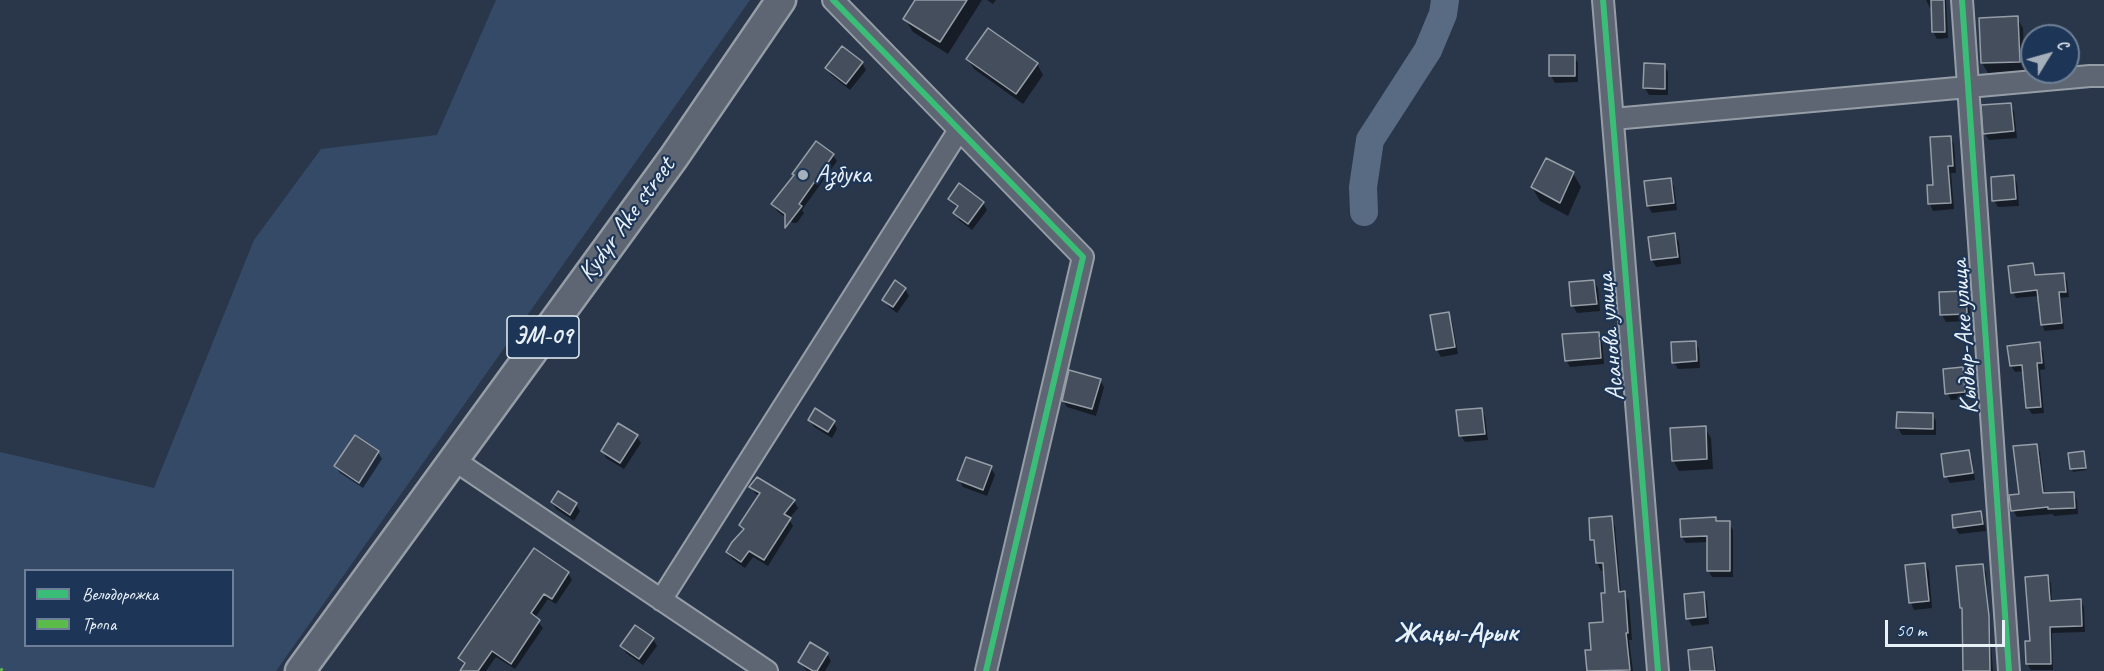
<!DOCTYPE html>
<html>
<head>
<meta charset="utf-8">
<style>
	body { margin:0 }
	#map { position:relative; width:2104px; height:671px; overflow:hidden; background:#2a374a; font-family:Caveat,sans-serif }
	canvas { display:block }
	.legend { position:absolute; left:24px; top:569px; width:210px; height:78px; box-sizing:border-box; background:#1d3557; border:2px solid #6e8097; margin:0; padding:8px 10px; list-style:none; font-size:18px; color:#e8f1f8 }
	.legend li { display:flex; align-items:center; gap:12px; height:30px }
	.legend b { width:30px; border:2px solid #6e8097 }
	.north { position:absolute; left:2020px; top:24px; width:60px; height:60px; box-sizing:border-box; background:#1d3557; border:2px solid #6e8097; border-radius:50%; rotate:53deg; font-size:16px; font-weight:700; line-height:24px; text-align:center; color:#e8f1f8 }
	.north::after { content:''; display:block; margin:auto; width:21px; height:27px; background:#a6b0bb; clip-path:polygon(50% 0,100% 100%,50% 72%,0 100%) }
	.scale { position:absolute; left:1885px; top:620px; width:120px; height:27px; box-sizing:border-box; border:3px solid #e8f1f8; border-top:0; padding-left:8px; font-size:18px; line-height:21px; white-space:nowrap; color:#e8f1f8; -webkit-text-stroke:4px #1d3557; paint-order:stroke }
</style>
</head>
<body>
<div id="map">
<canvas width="2104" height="671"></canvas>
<ul class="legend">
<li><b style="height:8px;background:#3abd76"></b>Велодорожка</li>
<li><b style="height:8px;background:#5cbc4b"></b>Тропа</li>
</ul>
<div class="north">С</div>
<div class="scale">50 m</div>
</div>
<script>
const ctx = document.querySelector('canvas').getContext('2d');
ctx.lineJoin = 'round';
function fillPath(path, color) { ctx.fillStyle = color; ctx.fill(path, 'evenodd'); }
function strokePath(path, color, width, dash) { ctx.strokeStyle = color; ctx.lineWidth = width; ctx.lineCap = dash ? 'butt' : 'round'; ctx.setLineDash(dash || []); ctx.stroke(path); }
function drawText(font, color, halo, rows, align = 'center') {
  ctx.font = font + ' Caveat,sans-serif'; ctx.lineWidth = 4.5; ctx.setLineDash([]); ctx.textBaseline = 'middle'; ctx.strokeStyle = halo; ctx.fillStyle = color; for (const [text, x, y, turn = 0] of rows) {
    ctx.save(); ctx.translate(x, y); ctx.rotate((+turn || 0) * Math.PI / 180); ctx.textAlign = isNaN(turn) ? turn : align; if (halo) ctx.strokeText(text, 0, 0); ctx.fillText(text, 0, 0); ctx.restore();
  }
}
fillPath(new Path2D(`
	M496,0H750L276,671H0V452L154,488L254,240L321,149L437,135ZM26,570H232V646H26Z`), '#354a67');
fillPath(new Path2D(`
	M916,0H982L948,54L913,32L905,19Z
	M987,0H996L993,4Z
	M1926,0H1946L1948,38L1937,39L1933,32L1932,8H1930Z
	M2017,18L2023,28L2025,72L1988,73L1982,63Z
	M843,48L862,63L866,70L850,90L831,75L827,68Z
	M1574,56L1578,63V82L1555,83L1551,76Z
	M968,59L1037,64L1043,75L1023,104L974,69Z
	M1664,65L1668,72V95H1649L1645,88Z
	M2010,105L2014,111L2017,138L1989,140L1985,134Z
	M1950,137L1954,144L1956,173H1951L1954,209L1933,211L1930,204Z
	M833,155L837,161L802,210L804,213L797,223H793L777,211L773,204Z
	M1573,173L1581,187L1568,216L1540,201L1532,187Z
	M2014,177L2017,183L2019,206L1998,207L1994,200Z
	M1670,180L1674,186L1677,210L1652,213L1648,206Z
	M950,199L983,203L987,210L972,230L959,220L955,213L958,209Z
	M1675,235L1679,242L1681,264L1656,267L1652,260L1649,238Z
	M2032,264L2037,277L2064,275L2067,281L2069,297L2061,298L2064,329L2045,331L2042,325L2039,296L2016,298L2013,292Z
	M1594,282L1598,288L1600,311L1577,313L1573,306L1571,283Z
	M905,289L909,296L897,313L888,306L884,300Z
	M1965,292L1969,299L1970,321L1946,322L1942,315Z
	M1448,314L1452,321L1458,354L1441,357L1437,350Z
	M1598,333L1602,340L1604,364L1570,367L1566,360Z
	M1695,343L1699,349L1700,368L1678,369L1674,363Z
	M2039,344L2043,351L2045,369L2040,370L2044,413L2032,414L2028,408L2024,371L2015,372L2011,366Z
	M1963,369L1966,375L1968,399L1951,400L1947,393Z
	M1100,380L1104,387L1096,416L1067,407L1063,401Z
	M1481,409L1485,416L1488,440L1465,442L1461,436Z
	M1932,414L1936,421V435H1902L1898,428Z
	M810,420L834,422L837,429L832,438L814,427Z
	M1705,428L1711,438L1713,469L1679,471L1673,460Z
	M637,437L641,443L624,469L606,458L603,451Z
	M2037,445L2040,452L2045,495L2073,493L2077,500L2078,514L2054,516L2053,514L2017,517L2013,510L2020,495Z
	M1968,451L1972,458L1975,480L1950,483L1946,476Z
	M378,452L382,459L363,488L340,473L336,466Z
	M2083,453L2086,470L2073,472L2072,469Z
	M991,468L995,475L987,496L963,487L959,480Z
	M751,487L794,501L798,508L789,519L793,526L768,566L753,557L745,568L732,559L728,552L744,531L741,525L760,497L755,493Z
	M559,493L576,505L580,511L574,521L556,509L552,502Z
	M1980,513L1984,519L1986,531L1959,534L1955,527Z
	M1611,518L1615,526L1621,593H1624L1629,601L1632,640H1629L1633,671H1585H1588L1592,651L1604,623L1607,594L1605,570L1601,571L1597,563L1596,547L1592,540Z
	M1717,523H1729L1733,530V577H1712L1708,570V542L1686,543L1682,537Z
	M1925,564L1929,571L1932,608L1914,610L1911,603Z
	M1982,565L1986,572L1993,671H1965Z
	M568,573L572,580L556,604L548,599L535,618L543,628L515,669L496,657L486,671H461L465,666L459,658Z
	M2047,577L2051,583L2052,602L2080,600L2084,607L2085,632L2052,633L2053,670H2031L2027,664Z
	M1703,594L1707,601L1709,624L1692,626L1688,619Z
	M653,639L657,646L643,665L626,653L622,646Z
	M1712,649L1715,656L1717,671H1692Z
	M827,654L831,661L825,671H807L799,662Z`), '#0007');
strokePath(new Path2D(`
	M1364,212L1363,187L1370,140L1428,50L1443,14L1445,0`), '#586b83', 28);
const building = new Path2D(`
	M915,0H967L940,42L903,19Z
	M1931,0H1944L1945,32H1932Z
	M2018,16L2020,62L1981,63L1979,18Z
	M988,28L1038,63L1016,94L966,59Z
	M842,46L863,62L846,84L825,68Z
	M1549,55H1575V76H1549Z
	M1644,63L1665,64V89L1643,88Z
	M2011,103L2014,131L1983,134L1981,105Z
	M1951,136L1953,166H1948L1951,203L1928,204L1927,185H1933L1930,137Z
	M816,141L834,154L799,204L802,206L785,228V214L771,204L794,175L792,174Z
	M1546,158L1574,172L1560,203L1531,187Z
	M2014,175L2016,199L1992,201L1991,177Z
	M1671,178L1674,203L1647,206L1644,181Z
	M959,183L984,202L968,224L953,213L958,206L948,199Z
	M1675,233L1678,257L1651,260L1648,237Z
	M2033,263L2035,275L2064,273L2066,292H2059L2062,323L2041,325L2037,290L2011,293L2008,266Z
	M895,280L906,288L893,307L882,300Z
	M1594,280L1597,304L1571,306L1569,282Z
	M1966,291L1967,314L1940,315L1939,292Z
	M1449,312L1455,347L1436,350L1430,315Z
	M1599,332L1601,358L1565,361L1562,334Z
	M1696,341L1697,361L1672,363L1671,342Z
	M2040,342L2042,363H2037L2041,407L2026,408L2022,365L2010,366L2007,346Z
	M1963,367L1965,392L1945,394L1943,369Z
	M1069,370L1101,379L1092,409L1062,401Z
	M815,408L835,421L828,432L808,420Z
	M1482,408L1485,434L1459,436L1456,410Z
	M1897,412L1933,413V429L1896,428Z
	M618,423L638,435L620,463L601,451Z
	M1706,426L1707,459L1672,461L1670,428Z
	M355,435L379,451L359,483L334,466Z
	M2037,444L2043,493L2074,492L2075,508L2048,509V507L2011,511L2009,495L2019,494L2013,446Z
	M1969,450L1973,473L1944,477L1941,454Z
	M2084,451L2086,468L2070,469L2068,453Z
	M966,457L992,466L983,490L957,480Z
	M757,477L795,500L784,514L791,518L764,560L749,551L741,562L726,552L732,542L744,529L739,525L760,493L749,487Z
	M558,491L577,503L570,515L551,502Z
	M1981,511L1983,524L1953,528L1952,515Z
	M1612,516L1619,592L1625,591L1628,633H1626L1630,670L1587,671L1585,650H1591L1589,623L1603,622L1601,593H1605L1603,563H1596L1594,540H1590L1589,518Z
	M1716,517V521H1730V571H1707V536L1681,537L1680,519Z
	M534,548L569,572L552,599L544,594L531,613L540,620L511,664L492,651L478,671H460L465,663L458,658Z
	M1925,563L1929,601L1909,603L1905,565Z
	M1983,564L1989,616L1990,671H1963L1962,608H1960L1956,566Z
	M2048,575L2050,601L2081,599L2082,626L2050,627L2051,664H2026L2025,641H2030L2025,577Z
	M1704,592L1706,617L1686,619L1684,594Z
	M635,625L654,638L639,659L620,646Z
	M810,642L828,653L817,671H813L798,662Z
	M1712,647L1715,671H1690L1688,650Z`);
fillPath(building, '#444e5c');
strokePath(building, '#959da7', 1.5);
const minor = new Path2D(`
	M833,0L1083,257L986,671
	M1603,0L1658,671
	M1962,0L2009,671
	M1613,119L2090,76H2104
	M454,460L767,671
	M661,600L959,130`);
const highway = new Path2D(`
	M300,671L674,157L781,0`);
strokePath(minor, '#959da7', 24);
strokePath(highway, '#959da7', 33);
strokePath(minor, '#5d6672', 20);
strokePath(highway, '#5d6672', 28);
strokePath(new Path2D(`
	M0,669L2,671`), '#5cbc4b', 4.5, [9, 4.5]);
strokePath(new Path2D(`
	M833,0L1083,257L986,671
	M1603,0L1658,671
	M1962,0L2009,671`), '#3abd76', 6);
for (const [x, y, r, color] of [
	[803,175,6,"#a6b0bb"]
]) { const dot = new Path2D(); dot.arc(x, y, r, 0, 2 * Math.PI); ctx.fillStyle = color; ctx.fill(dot); strokePath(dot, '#1d3557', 2); }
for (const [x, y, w] of [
	[543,337,72]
]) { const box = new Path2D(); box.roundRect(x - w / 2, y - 21, w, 42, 4.5); ctx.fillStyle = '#1d3557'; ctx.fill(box); strokePath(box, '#e8f1f8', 1.5); }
drawText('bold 24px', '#e8f1f8', null, [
	["ЭМ-09",543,337]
]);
drawText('26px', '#e8f1f8', '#1d3557', [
	["Азбука",815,175]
], 'left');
drawText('26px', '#e8f1f8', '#1d3557', [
	["Kydyr Ake street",627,220,-54],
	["Асанова улица",1611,337,-95],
	["Кыдыр-Аке улица",1965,337,-94]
]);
drawText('bold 28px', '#e8f1f8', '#1d3557', [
	["Жаңы-Арык",1456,634]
]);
</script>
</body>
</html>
